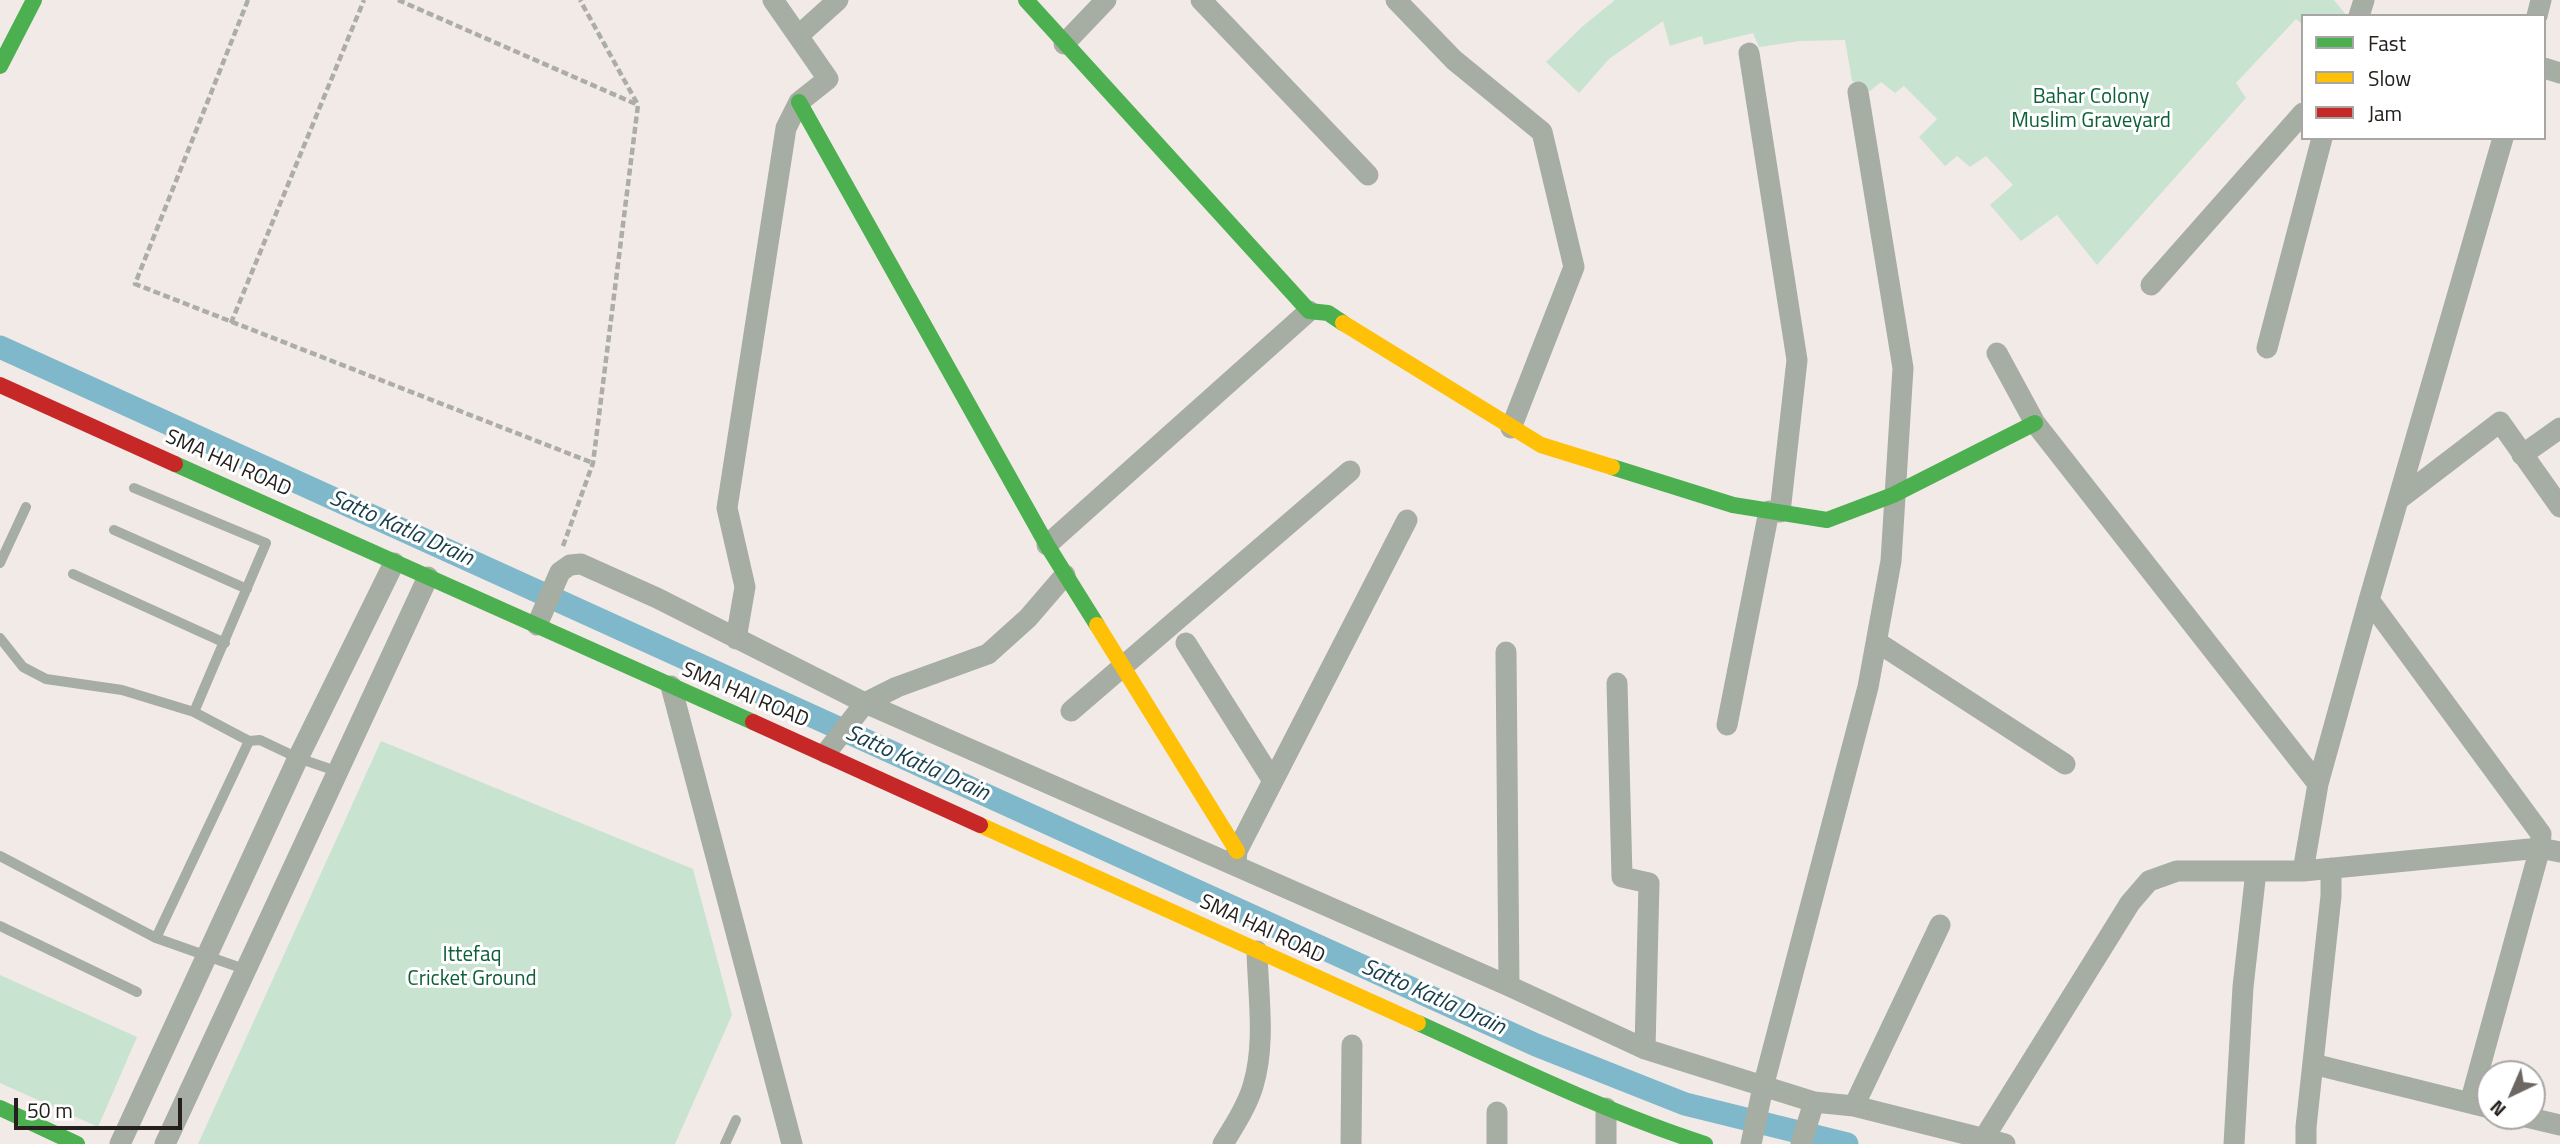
<!DOCTYPE html>
<html>
<head>
<meta charset="utf-8">
<style>
	body { margin:0 }
	#map { position:relative; width:2560px; height:1144px; overflow:hidden; background:#f2eae7; font-family:"Titillium Web",sans-serif }
	canvas { display:block }
	.legend { position:absolute; left:2301px; top:14px; width:245px; height:126px; box-sizing:border-box; background:#fff; border:2px solid #a8a6a5; margin:0; padding:9px 12px; list-style:none; font-size:21px; color:#25201d }
	.legend li { display:flex; align-items:center; gap:14px; height:35px }
	.legend b { width:35px; border:2px solid #a8a6a5 }
	.north { position:absolute; left:2476px; top:1060px; width:70px; height:70px; box-sizing:border-box; background:#fff; border:2px solid #a8a6a5; border-radius:50%; rotate:224deg; font-size:19px; font-weight:700; line-height:28px; text-align:center; color:#25201d }
	.north::after { content:''; display:block; margin:auto; width:24px; height:32px; background:#6d6764; clip-path:polygon(50% 0,100% 100%,50% 72%,0 100%) }
	.scale { position:absolute; left:14px; top:1098px; width:168px; height:32px; box-sizing:border-box; border:4px solid #25201d; border-top:0; padding-left:9px; font-size:21px; line-height:24px; white-space:nowrap; color:#25201d; -webkit-text-stroke:5px #fff; paint-order:stroke }
</style>
</head>
<body>
<div id="map">
<canvas width="2560" height="1144"></canvas>
<ul class="legend">
<li><b style="height:9px;background:#4caf50"></b>Fast</li>
<li><b style="height:9px;background:#ffc107"></b>Slow</li>
<li><b style="height:9px;background:#c62828"></b>Jam</li>
</ul>
<div class="north">N</div>
<div class="scale">50 m</div>
</div>
<script>
const ctx = document.querySelector('canvas').getContext('2d');
ctx.lineJoin = 'round';
function fillPath(path, color) { ctx.fillStyle = color; ctx.fill(path, 'evenodd'); }
function strokePath(path, color, width, dash) { ctx.strokeStyle = color; ctx.lineWidth = width; ctx.lineCap = dash ? 'butt' : 'round'; ctx.setLineDash(dash || []); ctx.stroke(path); }
function drawText(font, color, halo, rows, align = 'center') {
  ctx.font = font + ' "Titillium Web",sans-serif'; ctx.lineWidth = 6; ctx.setLineDash([]); ctx.textBaseline = 'middle'; ctx.strokeStyle = halo; ctx.fillStyle = color; for (const [text, x, y, turn = 0] of rows) {
    ctx.save(); ctx.translate(x, y); ctx.rotate((+turn || 0) * Math.PI / 180); ctx.textAlign = isNaN(turn) ? turn : align; if (halo) ctx.strokeText(text, 0, 0); ctx.fillText(text, 0, 0); ctx.restore();
  }
}
fillPath(new Path2D(`
	M1615,0H2334L2347,16H2303V25L2296,19L2236,83L2246,98L2097,265L2057,215L2021,241L1990,205L2013,185L1986,156L1970,167L1957,156L1945,166L1919,137L1937,119L1904,86L1895,93L1881,82L1870,91L1852,81L1845,40L1800,41L1759,47L1753,33L1704,45L1702,36L1670,46L1663,21L1609,59L1579,93L1546,62L1583,26Z
	M381,741L693,869L732,1015L675,1144H198Z
	M0,975L137,1037L98,1127L0,1083Z`), '#c8e3cf');
strokePath(new Path2D(`
	M0,347L1536,1045L1685,1104L1847,1144`), '#80b8cb', 23);
strokePath(new Path2D(`
	M248,0L135,284L593,463
	M398,0L638,105
	M231,323L364,0
	M563,546L593,463L638,105L580,0`), '#abada6', 4.5, [7, 3.5]);
strokePath(new Path2D(`
	M134,488L266,543L194,712L249,741L156,938
	M114,530L247,589
	M0,563L26,507
	M73,574L225,643
	M0,638L23,667L46,679L122,690L194,712
	M249,741L260,740L298,758L336,771
	M0,856L156,938L244,969
	M0,926L137,992
	M725,1144L736,1120`), '#a6ada2', 10);
strokePath(new Path2D(`
	M1201,0L1368,175
	M1396,0L1454,60L1542,132L1574,267L1511,428
	M2359,16L2364,0
	M2537,16L2541,0
	M798,36L838,0
	M1064,44L1106,0
	M1749,53L1797,360L1780,512
	M2544,68L2560,73
	M2151,285L2303,113
	M2267,348L2322,138
	M1997,353L2035,423L2318,784
	M2522,455L2560,428
	M2398,500L2500,422L2560,507
	M1047,545L1309,311
	M2369,600L2541,834L2540,848L2470,1103
	M537,625L560,572L570,565L581,564L657,598L865,703L1509,986L1645,1049L1814,1102L1854,1106L2005,1144
	M736,639L745,587L727,508L786,128L799,102L828,79L773,0
	M1877,642L2065,764
	M1186,643L1273,781
	M1506,652L1509,986
	M1617,683L1622,877L1649,883L1645,1049
	M671,686L792,1144
	M1071,711L1350,471
	M1727,725L1769,511
	M826,753L865,703L897,687L988,654L1028,618L1065,575
	M1236,861L1237,851L1407,520
	M2303,871L2318,784L2369,600L2503,138
	M2313,1064L2490,1108
	M1854,1106L1940,925
	M1497,1112V1144
	M2522,1116L2560,1125
	M1984,1138L2130,903L2149,881L2177,871H2303L2540,848L2560,852
	M120,1144L298,758L394,563
	M165,1144L428,577
	M1223,1144C1234,1126 1247,1106 1253,1086C1266,1043 1258,995 1257,951
	M1351,1144L1352,1045
	M1606,1144V1108
	M1751,1144L1763,1087L1868,687L1891,561L1903,368L1858,92
	M1801,1144L1814,1102
	M2234,1144L2243,987L2256,871
	M2306,1144V1127L2331,896V868`), '#a6ada2', 21);
strokePath(new Path2D(`
	M1026,0L1309,311L1328,313L1343,323
	M0,66L34,0
	M799,102L1047,545L1097,625
	M175,464L753,722
	M1612,467L1733,505L1827,520L1893,495L2035,423
	M1418,1023C1513,1066 1606,1112 1705,1144
	M0,1108L77,1144`), '#4caf50', 16);
strokePath(new Path2D(`
	M1343,323L1541,445L1612,467
	M1097,625L1237,851
	M980,825L1418,1023`), '#ffc107', 16);
strokePath(new Path2D(`
	M0,385L175,464
	M753,722L980,825`), '#c62828', 16);
drawText('21px', '#0e603a', '#fff', [
	["Bahar Colony",2091,98],
	["Muslim Graveyard",2091,122],
	["Ittefaq",472,956],
	["Cricket Ground",472,980]
]);
drawText('21px', '#25201d', '#fff', [
	["SMA HAI ROAD",228,464,24],
	["SMA HAI ROAD",745,696,23],
	["SMA HAI ROAD",1262,930,25]
]);
drawText('italic 23px', '#173d4a', '#fff', [
	["Satto Katla Drain",401,529,24],
	["Satto Katla Drain",917,764,24],
	["Satto Katla Drain",1433,998,24]
]);
</script>
</body>
</html>
